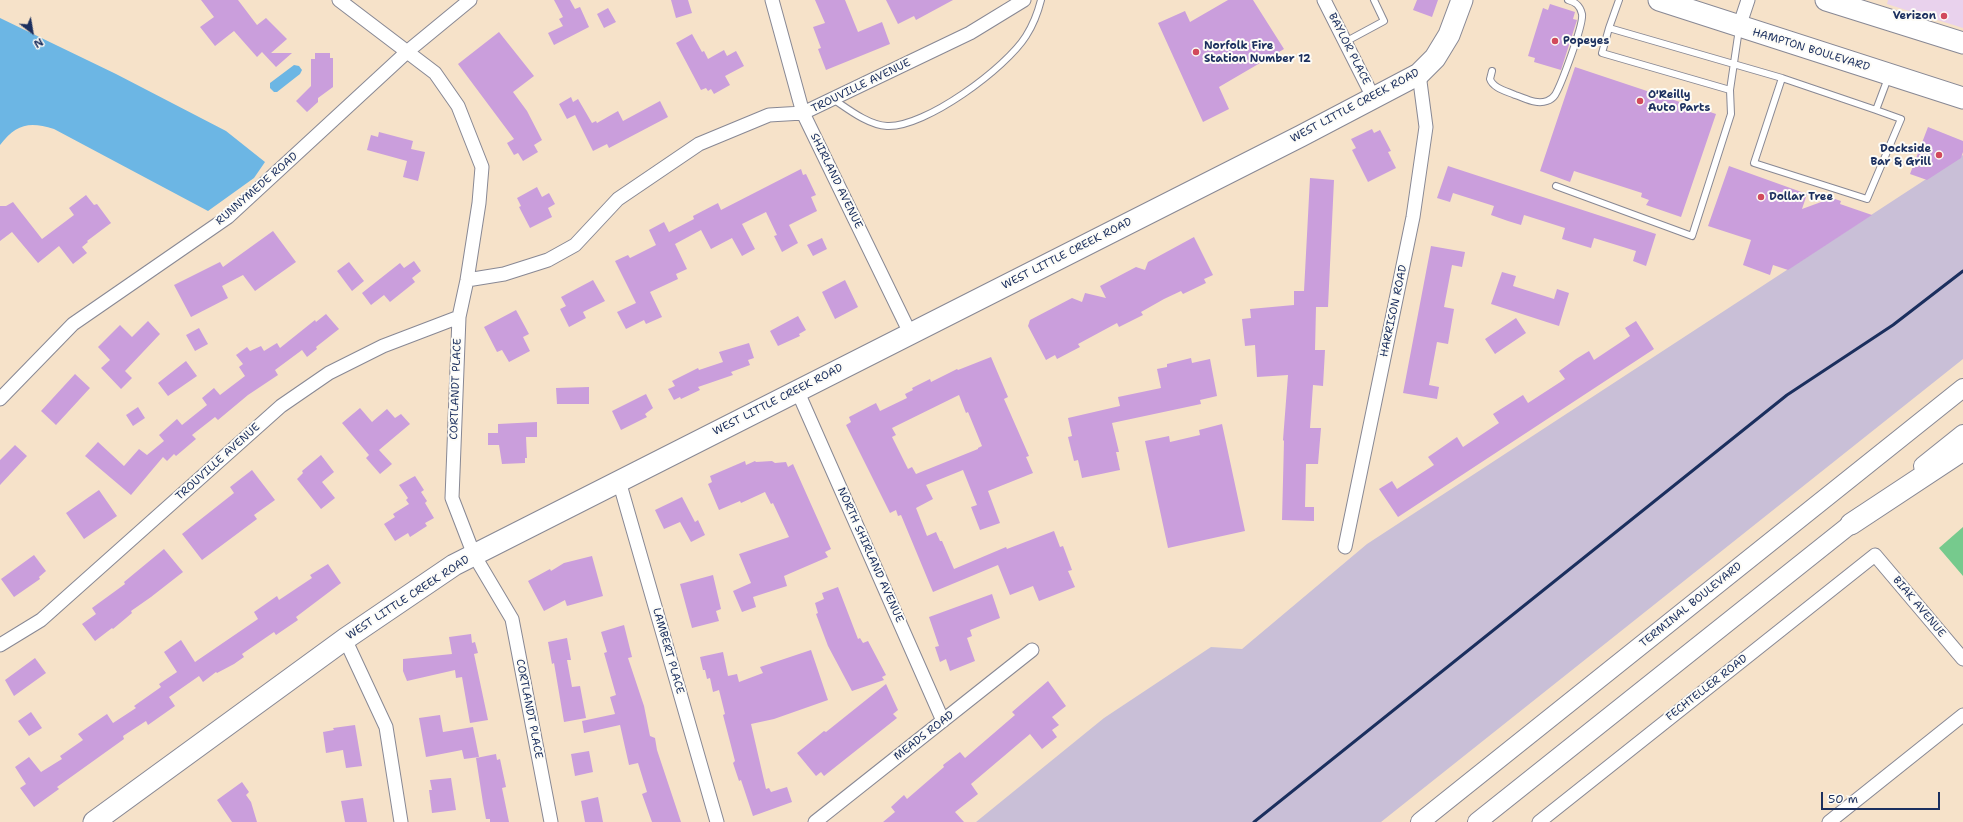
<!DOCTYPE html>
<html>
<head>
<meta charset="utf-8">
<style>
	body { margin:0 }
	#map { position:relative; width:1963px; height:822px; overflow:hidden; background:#f6e2c9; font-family:"Shantell Sans",sans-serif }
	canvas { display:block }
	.north { position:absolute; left:12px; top:12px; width:40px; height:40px; -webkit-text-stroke:3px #fdfcf7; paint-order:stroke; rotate:149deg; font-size:11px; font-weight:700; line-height:16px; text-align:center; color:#1b2f5e }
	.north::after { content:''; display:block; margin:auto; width:14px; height:18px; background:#1b2f5e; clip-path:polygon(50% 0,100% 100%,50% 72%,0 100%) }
	.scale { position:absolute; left:1821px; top:792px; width:119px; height:18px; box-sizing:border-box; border:2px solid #1b2f5e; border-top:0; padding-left:5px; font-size:12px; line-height:14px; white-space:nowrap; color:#1b2f5e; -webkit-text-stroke:3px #fdfcf7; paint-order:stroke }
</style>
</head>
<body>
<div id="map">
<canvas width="1963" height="822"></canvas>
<div class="north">N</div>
<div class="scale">50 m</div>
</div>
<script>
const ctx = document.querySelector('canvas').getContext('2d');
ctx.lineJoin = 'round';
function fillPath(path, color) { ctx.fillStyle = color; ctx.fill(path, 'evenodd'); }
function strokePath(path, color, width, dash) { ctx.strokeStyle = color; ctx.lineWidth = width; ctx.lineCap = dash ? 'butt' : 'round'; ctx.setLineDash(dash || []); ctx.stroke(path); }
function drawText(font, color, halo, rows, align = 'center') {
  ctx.font = font + ' "Shantell Sans",sans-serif'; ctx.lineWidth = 4; ctx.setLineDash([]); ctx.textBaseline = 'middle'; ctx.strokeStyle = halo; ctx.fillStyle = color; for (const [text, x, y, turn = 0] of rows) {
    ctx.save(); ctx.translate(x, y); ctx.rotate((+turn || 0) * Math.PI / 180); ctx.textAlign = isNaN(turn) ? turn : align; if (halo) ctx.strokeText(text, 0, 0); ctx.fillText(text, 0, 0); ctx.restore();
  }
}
fillPath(new Path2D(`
	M1888,0H1963V28L1887,4Z`), '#e9d2ed');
fillPath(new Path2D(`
	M1963,155V359L1381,822H976L1104,718L1211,647L1242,649L1367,544Z`), '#c9bfd7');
fillPath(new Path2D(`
	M1963,527V576L1939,548Z`), '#76ca8d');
fillPath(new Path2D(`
	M0,18L116,74L226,131L265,162L254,178L208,211L54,129C29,121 16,124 0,145Z
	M294,65L299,66L302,70L300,74L277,92H274L270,88V83Z`), '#6cb6e4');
fillPath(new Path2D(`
	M201,0H238L257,25L266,18L287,39L271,53H292L276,67L262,52L257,57L234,31L215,46L200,27L214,17Z
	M554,0H570L575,9L580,7L589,27L554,45L548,33L563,26L559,19L563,17Z
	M671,0H688L692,13L676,18Z
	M815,0H845L858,32L882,22L890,44L826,70L818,49L821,48L813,27L825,23Z
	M886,0H953L916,20L914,16L898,24Z
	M1228,0H1253L1284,49L1219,87L1229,109L1203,122L1158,23L1185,11L1190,22Z
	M1417,0H1438L1432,17L1413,10Z
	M1550,4L1575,12L1573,19L1577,20L1561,70L1534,62L1535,58L1528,56L1543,8L1548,10Z
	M608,8L616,22L604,28L597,14Z
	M499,32L534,76L513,92L527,111L542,140L534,145L538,152L523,161L518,153L514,155L507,143L514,139L458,64Z
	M692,34L702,52L704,51L708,59L724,50L727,56L736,51L744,66L725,76L730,85L714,94L711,89L708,91L706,88L701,90L676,43Z
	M315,53H330V58H333V87L318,98V102L307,112L296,101L311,86V59H315Z
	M1575,67L1716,114L1681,217L1646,205L1649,200L1641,197L1642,193L1574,171L1570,182L1540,171Z
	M571,97L573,102L578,99L592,123L596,121L597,123L618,111L623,121L660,101L668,117L609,148L607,144L593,151L575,115L567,119L559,104Z
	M1928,127L1963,141V152L1961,158L1927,180L1910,174Z
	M1372,129L1374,133L1380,130L1391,151L1388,152L1396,168L1368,182L1352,150L1356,148L1351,139Z
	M379,132L413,141L411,149L425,152L418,181L403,177L407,161L367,150L371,135L378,137Z
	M1448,166L1656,234L1646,266L1633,261L1636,251L1594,238L1591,248L1562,239L1565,228L1524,215L1521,225L1508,221L1491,215L1494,206L1453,193L1450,202L1437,198Z
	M1729,166L1807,194L1802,209L1832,198L1841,201L1840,204L1872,215L1788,270L1773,265L1770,275L1743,265L1751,240L1708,226Z
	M801,169L803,175L806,174L816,195L811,197L817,211L789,225L798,243L782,252L774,236L777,235L766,212L742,224L755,249L742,256L732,238L711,249L701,230L675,244L687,269L676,274L678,279L650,292L662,317L646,324L644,320L626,329L617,312L636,303L615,261L628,255L630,258L656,245L649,230L664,222L669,232L694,219L693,216L718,203L721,210Z
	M1310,178L1334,180L1328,307H1316L1315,350H1325L1323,386L1313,385L1310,428H1321L1318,464H1306L1305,507H1314V521L1282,520L1284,441L1283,440L1288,375L1257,377L1255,345L1245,346L1242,319L1251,318L1250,309L1294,305V291H1304Z
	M537,187L542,197L549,193L555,204L548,208L552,217L530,228L519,207L521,206L517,198Z
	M86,195L94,205L97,204L111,223L87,241L88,242L82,247L87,253L73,264L59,246L38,263L12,232L0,241V206H6L13,202L42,239L74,215L69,208Z
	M273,231L296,262L255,291L243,275L222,286L228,298L191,317L174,285L220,262L223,267Z
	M1194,237L1213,275L1204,279L1206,283L1183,294L1181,291L1164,299L1141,312L1143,315L1119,327L1117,323L1078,344L1080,347L1057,359L1055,355L1046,360L1028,326L1030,320L1072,298L1082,302L1085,293L1106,298L1100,286L1136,267L1145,270L1148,262Z
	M822,238L827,249L813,256L807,245Z
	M1431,246L1465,252L1462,267L1452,265L1444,307L1454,309L1448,344L1437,342L1429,385L1439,387L1437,399L1403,393Z
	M414,261L421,271L412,278L415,282L390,302L384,295L371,305L362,293L400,263L404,268Z
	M349,262L364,281L352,291L337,271Z
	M1502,272L1516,276L1513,286L1554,299L1557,289L1569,293L1559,326L1491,304Z
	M593,280L605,301L583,312L586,318L569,327L560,309L566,306L561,297Z
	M845,280L858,307L835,319L822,292Z
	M516,310L529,334L523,337L530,351L509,362L502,350L497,352L484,327Z
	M326,314L339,329L316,347L317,349L307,357L302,350L275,370L278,375L248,395L218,420L215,417L192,435L196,439L176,456L174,454L167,461L163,457L131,495L85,456L98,442L124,466L139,449L147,455L164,441L159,435L177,419L182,425L207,405L202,398L214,388L220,395L245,376L239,367L243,364L236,355L247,347L250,351L261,346L264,351L277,343L280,348L315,320L316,322Z
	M798,316L806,330L799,334L800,336L778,346L770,331Z
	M1516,318L1526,333L1495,354L1485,339Z
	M148,321L160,334L125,371L132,378L121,389L101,368L110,360L98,347L120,325L132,337Z
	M1636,321L1654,349L1398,517L1379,489L1392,481L1397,489L1434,465L1428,457L1457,437L1463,447L1499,423L1493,414L1523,395L1528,403L1565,379L1559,371L1576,359L1589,351L1594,360L1630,336L1625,328Z
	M199,328L208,344L195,351L186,335Z
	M749,343L754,358L748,360L750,365L731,372L733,375L698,387L700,390L681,399L680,397L674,400L668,389L675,386L672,381L698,368L699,370L723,362L719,352Z
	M991,357L1008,397L1004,399L1029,456L1026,457L1033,473L988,491L1000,523L980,530L971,507L977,505L963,470L926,485L933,499L916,508L927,536L936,532L940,541H942L954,569L1006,547L1007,549L1054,531L1060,547L1063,546L1072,570L1068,571L1075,587L1039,601L1033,586L1010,595L998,565L933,592L901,515L898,516L896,510L890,513L846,425L851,422L849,417L876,403L880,411L907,398L905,394L913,390L912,388L930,379L931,382L957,369L958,370ZM959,395L966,413L968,412L982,446L978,448V449L916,474L912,467L908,469L892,437L896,435L892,428Z
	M1191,358L1192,363L1210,359L1217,396L1200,400L1201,404L1112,423L1119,452H1116L1120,470L1082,478L1078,460L1074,461L1068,437L1072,436L1068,418L1120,406L1118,397L1161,388L1157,369L1167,367V364Z
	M186,361L197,376L168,396L158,383Z
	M75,374L90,388L56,425L41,411Z
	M589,387V404H557L556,388Z
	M646,394L653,408L645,414L647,417L621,430L612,411Z
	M138,407L145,418L133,426L126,415Z
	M360,408L372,422L387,409L395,418L401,414L410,424L379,450L392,464L380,474L366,458L369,455L342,423Z
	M537,422V437H526L527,458H525V463L502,464L499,445H488V433H498V424Z
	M1222,424L1245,531L1168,548L1145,441L1169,436L1170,442L1200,435L1199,430Z
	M15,445L27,456L0,485V460Z
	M321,455L334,472L322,482L335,498L321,509L297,479L303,473L302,471Z
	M745,461L746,465L755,461L756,462L772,461L775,463L786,462L788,467L793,464L831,549L825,552L828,557L784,576L787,586L753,597L756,607L742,612L733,591L751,583L739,554L789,537L773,503L771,504L765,492L741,503L740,501L719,510L708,484L712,482L710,476Z
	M252,470L275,500L254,515L257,519L202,560L182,534L234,493L230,487Z
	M415,476L424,490L421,492L427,501L425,503L434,518L425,523L427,526L410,537L408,533L395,541L384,524L395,517L393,514L409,504L406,500L408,498L399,485Z
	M99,490L117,516L84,539L66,513Z
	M682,497L695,522L698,520L705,535L691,542L680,522L664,529L655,510Z
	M164,549L183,572L151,597L131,611L132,613L113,629L112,628L95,641L82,624L96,614L92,608L125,584L124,582Z
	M34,555L46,571L39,577L40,579L14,597L1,579Z
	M592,556L603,596L567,606L565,600L544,611L528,581L550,569L551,571L564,563Z
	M328,564L341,583L296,617L298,620L276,635L274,632L242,654L244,657L234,664L217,673L216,672L203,682L199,676L169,697L175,706L148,725L146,721L123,736L124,739L57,787L59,789L34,807L20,788L26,784L15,767L29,757L41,772L62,759L60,756L83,740L78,734L107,714L113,723L136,708L134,706L161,687L159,684L177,672L164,652L181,640L195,662L258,619L254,612L277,596L279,600L312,578L310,575Z
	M713,575L721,609L716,611L719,621L692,628L680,584Z
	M838,587L858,639L860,638L863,643L868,641L886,675L882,677L884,680L852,691L828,646L816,614L818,613L815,603L824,599L822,593Z
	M992,594L1000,618L970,630L972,636L967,638L975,661L950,671L946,659L940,662L935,647L939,646L929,617Z
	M624,625L632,657L628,658L644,706L650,736L655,738L657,750L681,822H652L642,794L647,792L638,763L629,765L620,725L584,733L582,721L615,714L610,697L616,695L604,653L607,652L601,632Z
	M471,634L472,643L475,642L478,653L474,654L488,720L470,723L462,677L456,678L455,670L407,681L403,671V659L452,654L449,637Z
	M567,638L571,660H567L572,687L580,686L586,718L564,722L555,669L554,663L552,664L548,642Z
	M811,650L828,700L774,719L751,724L766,789L769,788L771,792L787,787L792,802L753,816L741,780L739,781L733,763L735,761L723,715L725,714L719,690L713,692L710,678L707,679L705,670H703L700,657L723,652L728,676L737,674L739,682L763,673L760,667Z
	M35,658L46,673L14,696L5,680Z
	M1048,681L1066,706L1052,717L1059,725L1052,730L1057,737L1042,749L1030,734L971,784L978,794L955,812L964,822H883L895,812L891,807L904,795L907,799L944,767L943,765L960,752L965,758L1015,715L1012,712Z
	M886,684L898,710L893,714L897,718L824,776L821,772L816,776L797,753L824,731L826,732Z
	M31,712L42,728L29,736L18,721Z
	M440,715L443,732L473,727L479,757L464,759L462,750L426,757L419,718Z
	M355,725L362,766L346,768L343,750L326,753L323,732L334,730L333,728Z
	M589,751L593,772L575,776L571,754Z
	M496,754L497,760L500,759L506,787L502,788L509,822H490V819H486L483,803L476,758Z
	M451,778L456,810L432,813L429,790H432L430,780Z
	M242,782L249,792L246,795L251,802L257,822H232L217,800Z
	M598,797L603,822H585L581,801Z
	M363,798L367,822H345L341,801Z`), '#ca9edc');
const lane = new Path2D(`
	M1609,28L1619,0
	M1739,29L1730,90L1602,53L1609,28L1782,78L1754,163L1867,199L1901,119L1876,110L1888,78
	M1345,42L1384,21L1374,0
	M1492,71L1490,79C1493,88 1506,91 1515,95C1525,98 1536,105 1547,101C1550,100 1553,98 1555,95C1561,85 1584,24 1582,14C1580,5 1575,2 1568,0
	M1782,78L1876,110
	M833,99C848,109 868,125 887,126C925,128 1006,68 1026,36C1033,25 1038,12 1041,0
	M1556,186L1692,236L1731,114L1730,90`);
const street = new Path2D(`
	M339,0L435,73L458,106L482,167L479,203L467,280L459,317L452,498L474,555L512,619L551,822
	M772,0L803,113L910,333
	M1324,0L1374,99
	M1739,27L1748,0
	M467,280L504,274L548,260L575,245L618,199L699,144L769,115L803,113L970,33L1024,0
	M797,390L943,721
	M0,399L73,324L228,217L408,51L470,0
	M619,481L717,822
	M1345,547L1413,217L1426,127L1419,74
	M345,639L386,727L401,822
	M0,645L41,620L281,406L329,373L383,346L459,317
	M815,822L1032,650
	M1539,822L1875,555L1963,659
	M1829,822L1963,715`);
const secondary = new Path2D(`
	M1923,466L1963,434
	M1420,822L1963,388
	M1477,822L1861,516`);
const primary = new Path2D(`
	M1659,0L1963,98
	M1826,0L1963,43
	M1851,524L1963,450
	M94,822L345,639L454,565L1301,136L1419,74L1435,58L1449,35L1462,0`);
strokePath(lane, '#888894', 8);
strokePath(street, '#888894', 15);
strokePath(secondary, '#888894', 20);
strokePath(primary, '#888894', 23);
strokePath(lane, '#fff', 6);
strokePath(street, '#fff', 13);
strokePath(secondary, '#fff', 18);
strokePath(primary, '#fff', 21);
strokePath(new Path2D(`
	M1254,822L1787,395L1893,325L1963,271`), '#1b2f5e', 3);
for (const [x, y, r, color] of [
	[1944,16,4,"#d1495b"],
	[1555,41,4,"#d1495b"],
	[1196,52,4,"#d1495b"],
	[1640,101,4,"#d1495b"],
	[1939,155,4,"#d1495b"],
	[1761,197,4,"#d1495b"]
]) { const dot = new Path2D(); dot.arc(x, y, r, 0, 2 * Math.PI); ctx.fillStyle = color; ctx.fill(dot); strokePath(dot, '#fdfcf7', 1.5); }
drawText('bold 11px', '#1b2f5e', '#fdfcf7', [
	["Verizon",1936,16,"right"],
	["Popeyes",1563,41],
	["Norfolk Fire",1204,46],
	["Station Number 12",1204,59],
	["O'Reilly",1648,95],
	["Auto Parts",1648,108],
	["Dockside",1931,149,"right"],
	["Bar & Grill",1931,162,"right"],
	["Dollar Tree",1769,197]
], 'left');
drawText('11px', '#1b2f5e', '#fdfcf7', [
	["BAYLOR PLACE",1349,49,63],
	["HAMPTON BOULEVARD",1811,50,17],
	["TROUVILLE AVENUE",861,86,-26],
	["WEST LITTLE CREEK ROAD",1355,106,-28],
	["SHIRLAND AVENUE",836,181,64],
	["RUNNYMEDE ROAD",257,189,-41],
	["WEST LITTLE CREEK ROAD",1067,254,-27],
	["HARRISON ROAD",1394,311,-78],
	["CORTLANDT PLACE",456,389,-88],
	["WEST LITTLE CREEK ROAD",778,400,-27],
	["TROUVILLE AVENUE",218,462,-42],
	["NORTH SHIRLAND AVENUE",870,555,66],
	["WEST LITTLE CREEK ROAD",408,598,-33],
	["TERMINAL BOULEVARD",1691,605,-39],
	["BIAK AVENUE",1919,607,50],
	["LAMBERT PLACE",668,651,74],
	["FECHTELLER ROAD",1707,688,-38],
	["CORTLANDT PLACE",529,709,79],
	["MEADS ROAD",924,736,-38]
]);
</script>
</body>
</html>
